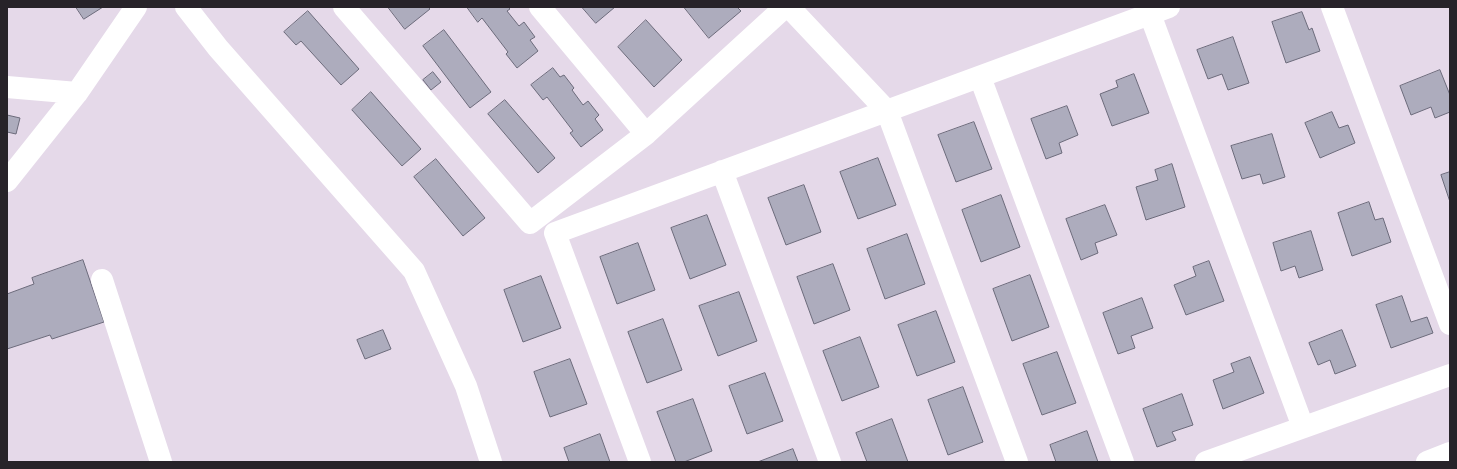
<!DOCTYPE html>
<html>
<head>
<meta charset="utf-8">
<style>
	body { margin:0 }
	#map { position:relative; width:1457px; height:469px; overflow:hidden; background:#e5d9e9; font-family:Raleway,sans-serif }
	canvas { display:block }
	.frame { position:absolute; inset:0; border:8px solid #272329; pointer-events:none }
</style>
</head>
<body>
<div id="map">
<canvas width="1457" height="469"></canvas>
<div class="frame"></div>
</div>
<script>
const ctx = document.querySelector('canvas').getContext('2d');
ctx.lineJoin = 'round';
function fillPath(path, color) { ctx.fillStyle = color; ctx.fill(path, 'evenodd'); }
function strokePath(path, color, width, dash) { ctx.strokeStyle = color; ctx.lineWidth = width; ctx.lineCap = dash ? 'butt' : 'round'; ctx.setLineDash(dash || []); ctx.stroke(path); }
const building = new Path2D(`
	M76,7H103L84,19Z
	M388,7H428L430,9L405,29Z
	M467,7H508L510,9L507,11L519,26L524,22L535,37L530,40L538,51L517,68L506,54L508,52L482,18L478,22Z
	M582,7H615L596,23Z
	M684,7H737L741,11L709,38Z
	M308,11L359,69L341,85L301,41L296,45L284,32Z
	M1302,12L1309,30L1312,28L1320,51L1286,63L1272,22Z
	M646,20L682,60L654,87L618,47Z
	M444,30L491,92L470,108L423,46Z
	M1233,37L1249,83L1228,90L1222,74L1208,79L1197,50Z
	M553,68L560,77L564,75L574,88L572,90L583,105L588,101L599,115L595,119L603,130L581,147L570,133L573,131L547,97L543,100L531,85Z
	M1440,70L1450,95V112L1435,118L1431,107L1411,115L1400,86Z
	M433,72L441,82L431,90L423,80Z
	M1134,74L1149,113L1112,126L1100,94L1118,87L1116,81Z
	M371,92L421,149L402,166L352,110Z
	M505,100L555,158L538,173L488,114Z
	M1067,106L1078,135L1059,143L1062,153L1046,159L1031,119Z
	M1332,112L1339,128L1348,125L1355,143L1320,158L1305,123Z
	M7,115L20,118L16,134L7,132Z
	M974,122L992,169L956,182L938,135Z
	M1272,134L1285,177L1263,184L1260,174L1242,179L1231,146Z
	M878,158L896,205L858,219L840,172Z
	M436,159L485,218L463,236L414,177Z
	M1172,164L1185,207L1146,220L1136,187L1158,180L1155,170Z
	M1450,172V202L1441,175Z
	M804,185L821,232L786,245L768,198Z
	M1001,195L1020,247L981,262L962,210Z
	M1369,202L1375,220L1383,218L1391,242L1352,256L1338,213Z
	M1105,205L1117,235L1095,243L1098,253L1081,260L1066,219Z
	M707,215L726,265L690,279L671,228Z
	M1311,231L1323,270L1299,278L1295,266L1281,271L1273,243Z
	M907,234L925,284L885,299L867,249Z
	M638,243L655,290L617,304L600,257Z
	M83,260L104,322L52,339L50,335L7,349V294L34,284L32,278Z
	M1209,261L1224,301L1186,315L1174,285L1196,276L1193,267Z
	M833,264L850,310L814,324L797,277Z
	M1030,275L1049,327L1012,341L993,289Z
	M541,276L561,328L523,342L504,290Z
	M739,292L757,341L718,356L699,306Z
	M1402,296L1411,322L1427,317L1433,333L1391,348L1376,305Z
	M1142,298L1153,328L1131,336L1135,348L1118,354L1103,313Z
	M936,311L955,362L917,376L898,325Z
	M663,319L682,370L647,383L628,332Z
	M383,330L391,349L365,359L357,340Z
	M1342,330L1356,366L1335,374L1330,360L1318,365L1309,343Z
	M860,337L879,387L842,401L823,351Z
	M1057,352L1076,403L1042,415L1023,364Z
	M1250,357L1264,393L1223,409L1213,380L1234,372L1231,364Z
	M570,359L587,404L550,417L534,372Z
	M765,373L783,421L747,434L729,386Z
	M963,387L983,442L948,455L928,400Z
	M1182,394L1193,425L1172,432L1176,440L1157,447L1143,409Z
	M693,399L712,451L684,462H676L657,412Z
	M892,419L908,462H867L856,433Z
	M1087,431L1098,462H1056L1050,445Z
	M600,434L610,462H569L564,448Z
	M793,449L798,462H758Z`);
fillPath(building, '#adacbd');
strokePath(building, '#6c6b7b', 1);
strokePath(new Path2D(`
	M186,7L218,48L414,271L466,386L491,462
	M344,7L530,223L646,134L785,7
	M540,7L646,134
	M789,7L887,111L1017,462
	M1332,7L1450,324
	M1150,14L1303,427
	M980,77L1123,462
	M7,87L77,93
	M722,171L830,462
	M7,181L77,93L136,7
	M102,280L161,462
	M640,462L555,233L1169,7
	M1206,462L1450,375
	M1427,462L1450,453`), '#fff', 22);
</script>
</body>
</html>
